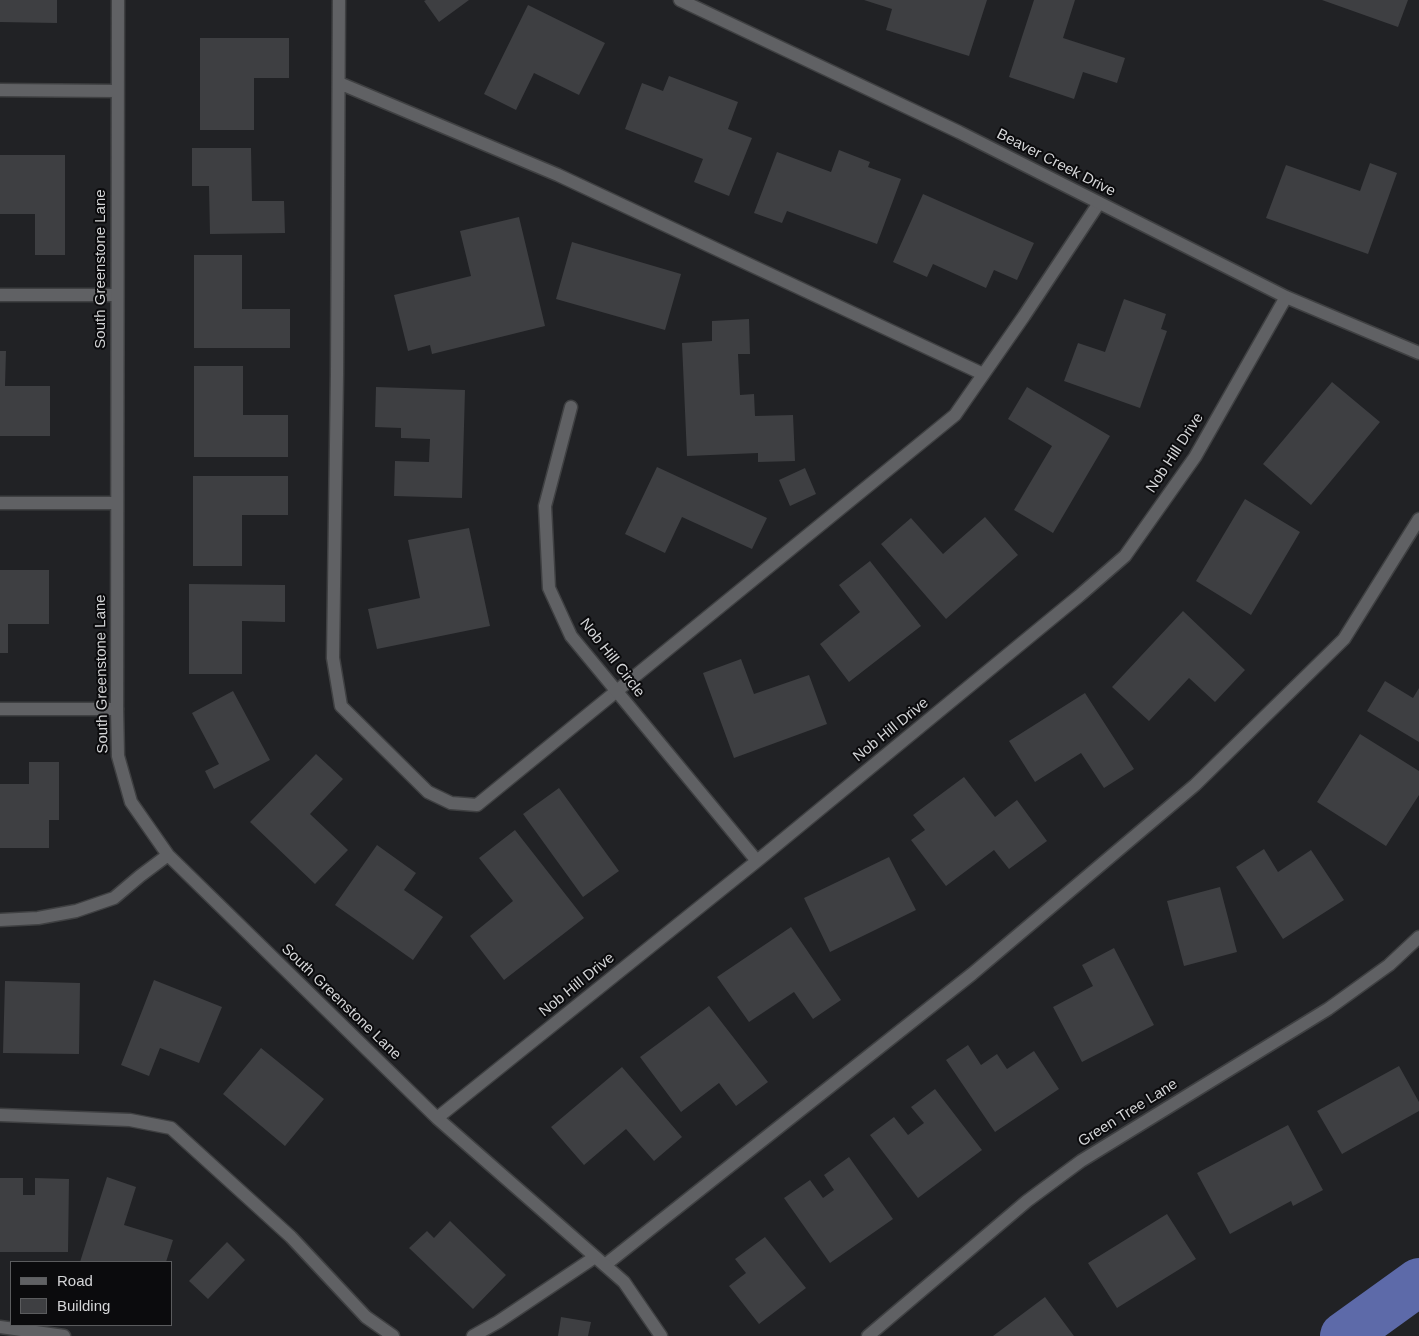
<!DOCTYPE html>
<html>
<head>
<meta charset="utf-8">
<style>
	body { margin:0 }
	#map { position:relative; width:1419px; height:1336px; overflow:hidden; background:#212225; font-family:Helvetica,sans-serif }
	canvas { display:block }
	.legend { position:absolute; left:10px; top:1261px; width:162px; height:65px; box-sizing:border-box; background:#0b0b0d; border:1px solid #5b5c5e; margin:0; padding:6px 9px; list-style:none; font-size:15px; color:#d4d5d7 }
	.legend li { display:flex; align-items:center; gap:10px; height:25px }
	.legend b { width:25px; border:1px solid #5b5c5e }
</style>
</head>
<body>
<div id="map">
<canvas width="1419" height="1336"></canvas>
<ul class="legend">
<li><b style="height:6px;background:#606164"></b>Road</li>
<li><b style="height:14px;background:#3e3f42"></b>Building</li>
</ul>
</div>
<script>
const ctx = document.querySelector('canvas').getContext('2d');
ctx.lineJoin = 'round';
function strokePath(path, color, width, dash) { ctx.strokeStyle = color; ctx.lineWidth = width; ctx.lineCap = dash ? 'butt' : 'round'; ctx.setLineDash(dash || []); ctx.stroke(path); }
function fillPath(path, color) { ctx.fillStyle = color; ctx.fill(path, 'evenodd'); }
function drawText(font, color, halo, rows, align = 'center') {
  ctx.font = font + ' Helvetica,sans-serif'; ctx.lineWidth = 4; ctx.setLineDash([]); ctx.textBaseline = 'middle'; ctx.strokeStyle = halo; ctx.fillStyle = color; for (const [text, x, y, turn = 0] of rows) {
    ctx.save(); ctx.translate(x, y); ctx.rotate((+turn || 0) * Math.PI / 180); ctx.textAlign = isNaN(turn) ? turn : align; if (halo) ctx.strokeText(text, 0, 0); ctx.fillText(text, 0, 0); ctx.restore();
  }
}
strokePath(new Path2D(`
	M1344,1336L1419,1282`), '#5d6aa9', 48);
fillPath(new Path2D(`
	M0,0H57V23L0,22Z
	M426,0H469L439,22L424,1Z
	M864,0H987L969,56L886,30L892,9Z
	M1034,0H1075L1063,38L1125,58L1117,83L1083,72L1074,99L1009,77Z
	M1322,0H1408L1398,27Z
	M528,5L605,43L579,95L534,73L516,110L484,94Z
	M200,38H289V78H254V130H200Z
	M669,76L738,102L728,129L752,138L729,196L694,182L703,159L625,129L642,83L663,91Z
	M192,148H251L252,201H284L285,233L210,234L209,186H192Z
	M839,150L870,162L868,167L901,179L877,244L787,211L782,223L754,213L777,152L831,172Z
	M0,155H65V255H35V214H0Z
	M1370,163L1397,173L1368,254L1266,218L1286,165L1360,191Z
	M923,194L1034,243L1017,280L994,270L986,288L933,264L927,277L893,262Z
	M519,217L545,326L432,354L430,345L408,351L394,295L471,276L460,231Z
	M572,242L681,274L665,330L556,299Z
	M194,255H242V309H290V348H194Z
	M1124,299L1166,314L1161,329L1167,331L1140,408L1064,381L1078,343L1105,352Z
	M749,319L750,354H738L740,395L754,394L755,416L793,415L795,461L758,462V453L687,456L682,343L712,341V321Z
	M0,351H6L5,386H50V436H0Z
	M194,366H243V415H288V457H194Z
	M1332,382L1380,422L1311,505L1263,464Z
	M376,387L465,390L462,498L394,496L395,461L429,462L430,439L401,438V428L375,427Z
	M1027,387L1110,436L1053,533L1014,510L1052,446L1008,419Z
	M657,467L767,518L752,549L682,517L665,553L625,534Z
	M805,468L816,494L790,506L779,480Z
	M193,476H288V515H242V566H193Z
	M1245,499L1300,532L1251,615L1196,581Z
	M985,517L1018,555L946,619L881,544L911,518L943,554Z
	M469,528L490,626L377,649L368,609L420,598L408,540Z
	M870,561L921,626L849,682L820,644L860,612L839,585Z
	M0,570H49V624H8V653H0Z
	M189,584L285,585V622L242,621V674H189Z
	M1183,611L1245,670L1215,702L1189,678L1149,721L1112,687Z
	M741,659L754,694L809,675L827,724L734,758L703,673Z
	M1385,681L1413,698L1419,688V742L1367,711Z
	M233,691L270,760L214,789L205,771L219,764L192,713Z
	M1085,693L1134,769L1104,788L1081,753L1035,782L1009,741Z
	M1360,734L1419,771V795L1386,846L1317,802Z
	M316,754L343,779L310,814L348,850L315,884L250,822Z
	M29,762H59V820H49V848H0V784H29Z
	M964,777L995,817L1017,800L1047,841L1009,869L994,850L946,886L911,840L925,830L913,815Z
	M559,788L619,871L583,897L523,814Z
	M515,830L584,918L504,980L470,936L513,901L479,858Z
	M377,845L416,873L404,890L443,917L413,960L335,905Z
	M1264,849L1278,872L1311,850L1344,900L1283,939L1236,867Z
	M889,857L916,910L830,952L804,898Z
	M1220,887L1237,952L1184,966L1167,901Z
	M791,927L841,1000L813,1019L794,992L749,1022L717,977Z
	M1114,948L1154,1025L1082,1062L1053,1007L1093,986L1082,965Z
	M154,980L222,1007L199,1063L160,1048L149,1076L121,1065Z
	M5,981L80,983L79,1054L3,1053Z
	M709,1006L768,1082L736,1106L719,1083L681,1112L640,1057Z
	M968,1045L981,1065L997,1054L1007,1069L1034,1051L1059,1089L995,1132L946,1060Z
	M261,1048L324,1099L285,1146L223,1094Z
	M1399,1066L1419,1102V1111L1342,1154L1317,1111Z
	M622,1067L682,1137L654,1161L626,1129L584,1165L551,1127Z
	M935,1089L982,1150L918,1198L870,1135L894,1117L908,1135L924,1123L911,1107Z
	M1288,1125L1323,1190L1293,1206L1291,1201L1230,1234L1197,1173Z
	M849,1157L893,1219L830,1263L784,1198L810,1180L823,1198L834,1190L824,1175Z
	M107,1177L136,1187L124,1225L173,1240L166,1262H80Z
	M0,1178H23V1195H35V1178L69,1179L68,1252H0Z
	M1167,1214L1196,1259L1117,1308L1088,1263Z
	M450,1221L506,1275L473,1309L409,1248L427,1231L434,1238Z
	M765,1237L806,1288L759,1324L729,1286L746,1273L735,1259Z
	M227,1242L245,1260L208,1299L189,1281Z
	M1045,1297L1074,1336H993Z
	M561,1317L591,1322L588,1336H558Z`), '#3e3f42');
const lane = new Path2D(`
	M339,0L337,374L333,658L341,706L428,792L451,803L477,805L955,415L1024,316L1099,203
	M339,83L558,175L983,374
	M0,295H117
	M0,709H117
	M0,1115L130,1120L171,1128L291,1237L366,1317L393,1336
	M605,1265L972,974L1195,785L1344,639L1419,519
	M473,1336L498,1322L595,1257`);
const street = new Path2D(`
	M118,0L117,709L118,756L131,802L168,855L437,1118L624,1282L661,1336
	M680,0L959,132L1286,297L1419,353
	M0,90L117,91
	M571,407L545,506L549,588L571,636L757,861
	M0,503H117
	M0,920L38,918L76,911L114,898L140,876L168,855
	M437,1118L757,861L1079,596L1125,556L1195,457L1286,297
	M0,1327L64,1336
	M868,1336L1027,1201L1081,1161L1328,1009L1389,965L1419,937`);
strokePath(lane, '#3f4042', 15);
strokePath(street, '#3f4042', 15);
strokePath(lane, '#606164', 12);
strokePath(street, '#606164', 12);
drawText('15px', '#d4d5d7', '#0b0b0d', [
	["Beaver Creek Drive",1056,163,27],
	["South Greenstone Lane",101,269,-90],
	["Nob Hill Drive",1175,453,-57],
	["Nob Hill Circle",612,658,52],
	["South Greenstone Lane",102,674,-91],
	["Nob Hill Drive",891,730,-39],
	["Nob Hill Drive",577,985,-39],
	["South Greenstone Lane",341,1002,44],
	["Green Tree Lane",1128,1113,-32]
]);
</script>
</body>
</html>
